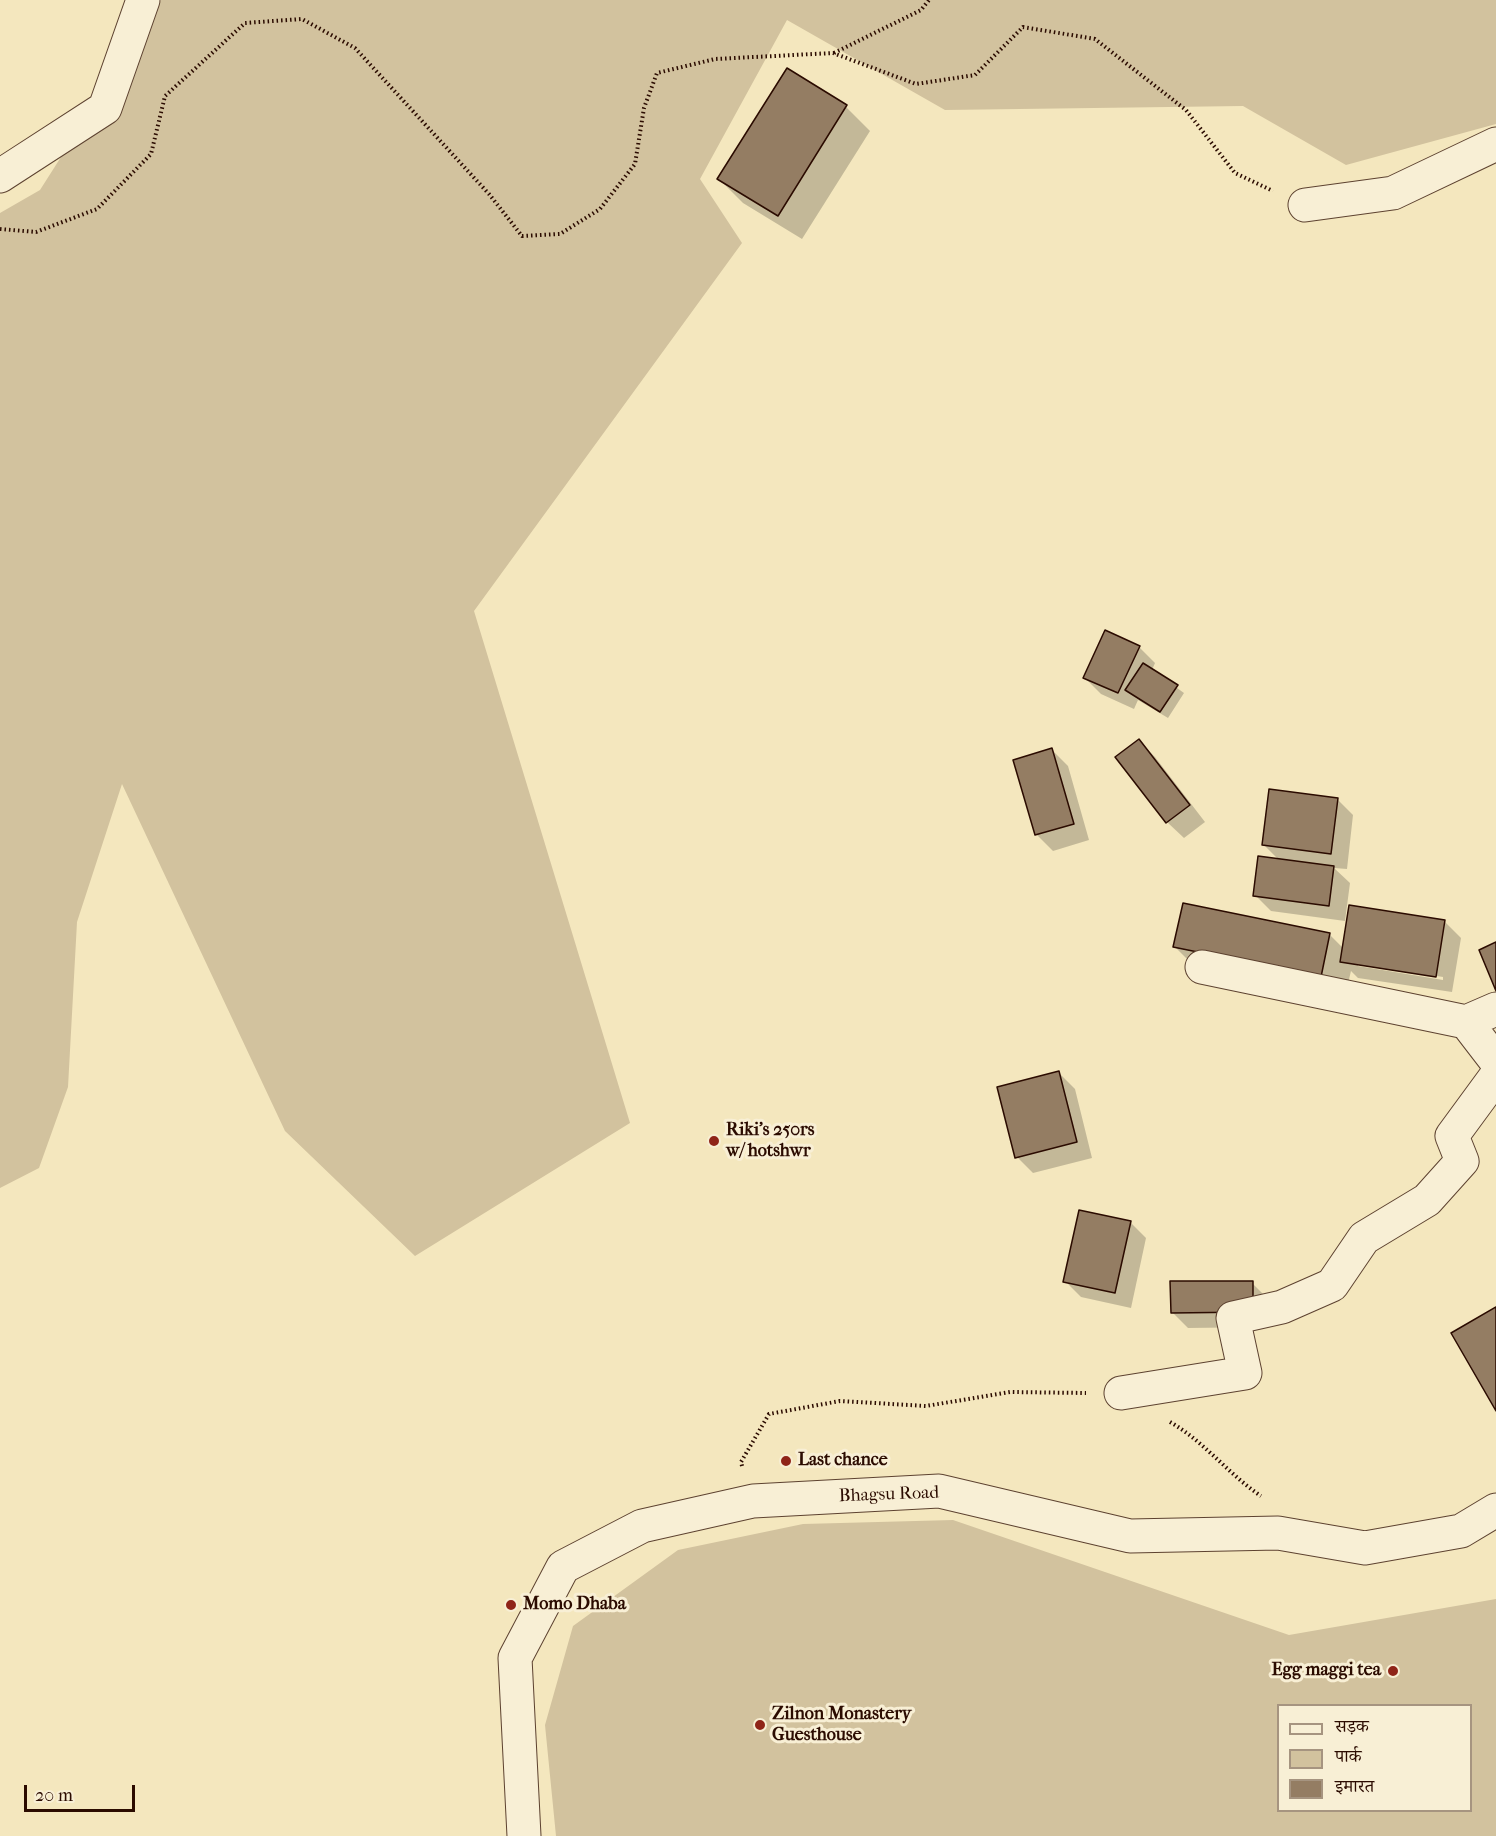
<!DOCTYPE html>
<html>
<head>
<meta charset="utf-8">
<style>
	body { margin:0 }
	#map { position:relative; width:1496px; height:1836px; overflow:hidden; background:#f4e7be; font-family:"IM FELL French Canon","Noto Serif Devanagari",serif }
	canvas { display:block }
	.legend { position:absolute; left:1277px; top:1704px; width:195px; height:108px; box-sizing:border-box; background:#f8efd5; border:2px solid #a69480; margin:0; padding:8px 10px; list-style:none; font-size:18px; color:#2b0b00 }
	.legend li { display:flex; align-items:center; gap:12px; height:30px }
	.legend b { width:30px; border:2px solid #a69480 }
	.scale { position:absolute; left:24px; top:1785px; width:111px; height:27px; box-sizing:border-box; border:3px solid #2b0b00; border-top:0; padding-left:8px; font-size:18px; line-height:21px; white-space:nowrap; color:#2b0b00; -webkit-text-stroke:4px #f8efd5; paint-order:stroke }
</style>
</head>
<body>
<div id="map">
<canvas width="1496" height="1836"></canvas>
<ul class="legend">
<li><b style="height:8px;background:#f8efd5"></b>सड़क</li>
<li><b style="height:16px;background:#d2c29e"></b>पार्क</li>
<li><b style="height:16px;background:#947d63"></b>इमारत</li>
</ul>
<div class="scale">20 m</div>
</div>
<script>
const ctx = document.querySelector('canvas').getContext('2d');
ctx.lineJoin = 'round';
function fillPath(path, color) { ctx.fillStyle = color; ctx.fill(path, 'evenodd'); }
function strokePath(path, color, width, dash) { ctx.strokeStyle = color; ctx.lineWidth = width; ctx.lineCap = dash ? 'butt' : 'round'; ctx.setLineDash(dash || []); ctx.stroke(path); }
function drawText(font, color, halo, rows, align = 'center') {
  ctx.font = font + ' "IM FELL French Canon",serif'; ctx.lineWidth = 6; ctx.setLineDash([]); ctx.textBaseline = 'middle'; ctx.strokeStyle = halo; ctx.fillStyle = color; for (const [text, x, y, turn = 0] of rows) {
    ctx.save(); ctx.translate(x, y); ctx.rotate((+turn || 0) * Math.PI / 180); ctx.textAlign = isNaN(turn) ? turn : align; if (halo) ctx.strokeText(text, 0, 0); ctx.fillText(text, 0, 0); ctx.restore();
  }
}
fillPath(new Path2D(`
	M161,0H1496V124L1346,165L1243,106L945,110L787,20L700,179L742,243L474,611L630,1123L415,1256L285,1131L122,784L77,922L68,1087L39,1168L0,1188V213L40,190Z
	M953,1520L1289,1635L1496,1599V1836H556L545,1725L573,1626L678,1550L803,1524ZM1278,1706H1470V1810H1278Z`), '#d2c29e');
fillPath(new Path2D(`
	M846,107L870,131L802,239L743,203L719,179Z
	M1139,647L1155,663L1152,670L1184,693L1168,718L1138,700L1134,709L1101,694L1085,678Z
	M1139,741L1155,757L1205,822L1184,838L1167,822L1117,757Z
	M1052,750L1068,766L1089,840L1053,851L1036,834Z
	M1337,799L1353,815L1347,869L1334,868L1350,883L1345,921L1271,911L1255,895L1279,860L1264,845Z
	M1444,921L1461,938L1452,992L1358,978L1351,971L1344,1000L1199,971L1175,947L1329,934L1344,949ZM1358,963L1443,977V980L1358,966Z
	M1058,1072L1075,1089L1092,1158L1033,1173L1017,1157Z
	M1130,1222L1146,1238L1131,1308L1081,1297L1065,1281Z
	M1252,1283L1268,1299V1327L1188,1328L1172,1312Z`), '#0003');
const building = new Path2D(`
	M787,68L847,105L778,216L717,179Z
	M1105,630L1140,646L1118,693L1083,678Z
	M1143,663L1178,685L1160,712L1125,690Z
	M1139,739L1190,805L1166,823L1115,757Z
	M1052,748L1074,824L1035,835L1013,760Z
	M1269,789L1338,798L1331,854L1262,845Z
	M1258,856L1334,866L1329,906L1253,896Z
	M1183,903L1330,933L1321,977L1173,947Z
	M1349,905L1445,920L1436,977L1340,962Z
	M1496,942V991L1479,950Z
	M1059,1071L1077,1142L1015,1158L997,1087Z
	M1079,1210L1131,1221L1115,1293L1063,1282Z
	M1170,1281H1253V1312L1171,1313Z
	M1496,1307V1411L1451,1333Z`);
fillPath(building, '#947d63');
strokePath(building, '#2b0b00', 1.5);
const minor = new Path2D(`
	M0,176L105,108L143,0
	M1305,205L1393,193L1496,144
	M1202,967L1466,1022
	M1496,1009L1466,1022L1496,1061
	M1121,1393L1245,1373L1233,1318L1282,1307L1332,1285L1364,1238L1427,1200L1462,1161L1452,1136L1496,1076`);
const tertiary = new Path2D(`
	M524,1836L515,1658L563,1567L642,1526L753,1501L939,1491L1130,1536L1278,1533L1365,1548L1461,1531L1496,1510`);
strokePath(minor, '#5d4230', 35);
strokePath(tertiary, '#5d4230', 35);
strokePath(new Path2D(`
	M834,53L921,10L929,0
	M0,229L36,232L97,209L151,154L165,96L245,23L302,19L355,48L489,194L522,236L560,234L600,209L635,164L644,108L657,73L715,59L833,53L916,84L975,75L1023,27L1095,39L1186,110L1235,173L1273,191
	M1170,1422C1205,1442 1228,1474 1261,1496
	M742,1466L741,1462L769,1414L840,1401L926,1406L1010,1392L1086,1393`), '#2b0b00', 4, [1.5, 3]);
strokePath(minor, '#f8efd5', 33);
strokePath(tertiary, '#f8efd5', 33);
for (const [x, y, r, color] of [
	[714,1141,6,"#8f2418"],
	[786,1461,6,"#8f2418"],
	[511,1605,6,"#8f2418"],
	[1393,1671,6,"#8f2418"],
	[760,1725,6,"#8f2418"]
]) { const dot = new Path2D(); dot.arc(x, y, r, 0, 2 * Math.PI); ctx.fillStyle = color; ctx.fill(dot); strokePath(dot, '#f8efd5', 2); }
drawText('bold 18px', '#2b0b00', '#f8efd5', [
	["Riki's 250rs",726,1131],
	["w/ hotshwr",726,1152],
	["Last chance",798,1461],
	["Momo Dhaba",523,1605],
	["Egg maggi tea",1381,1671,"right"],
	["Zilnon Monastery",772,1715],
	["Guesthouse",772,1736]
], 'left');
drawText('18px', '#2b0b00', '#f8efd5', [
	["Bhagsu Road",889,1495,-2]
]);
</script>
</body>
</html>
